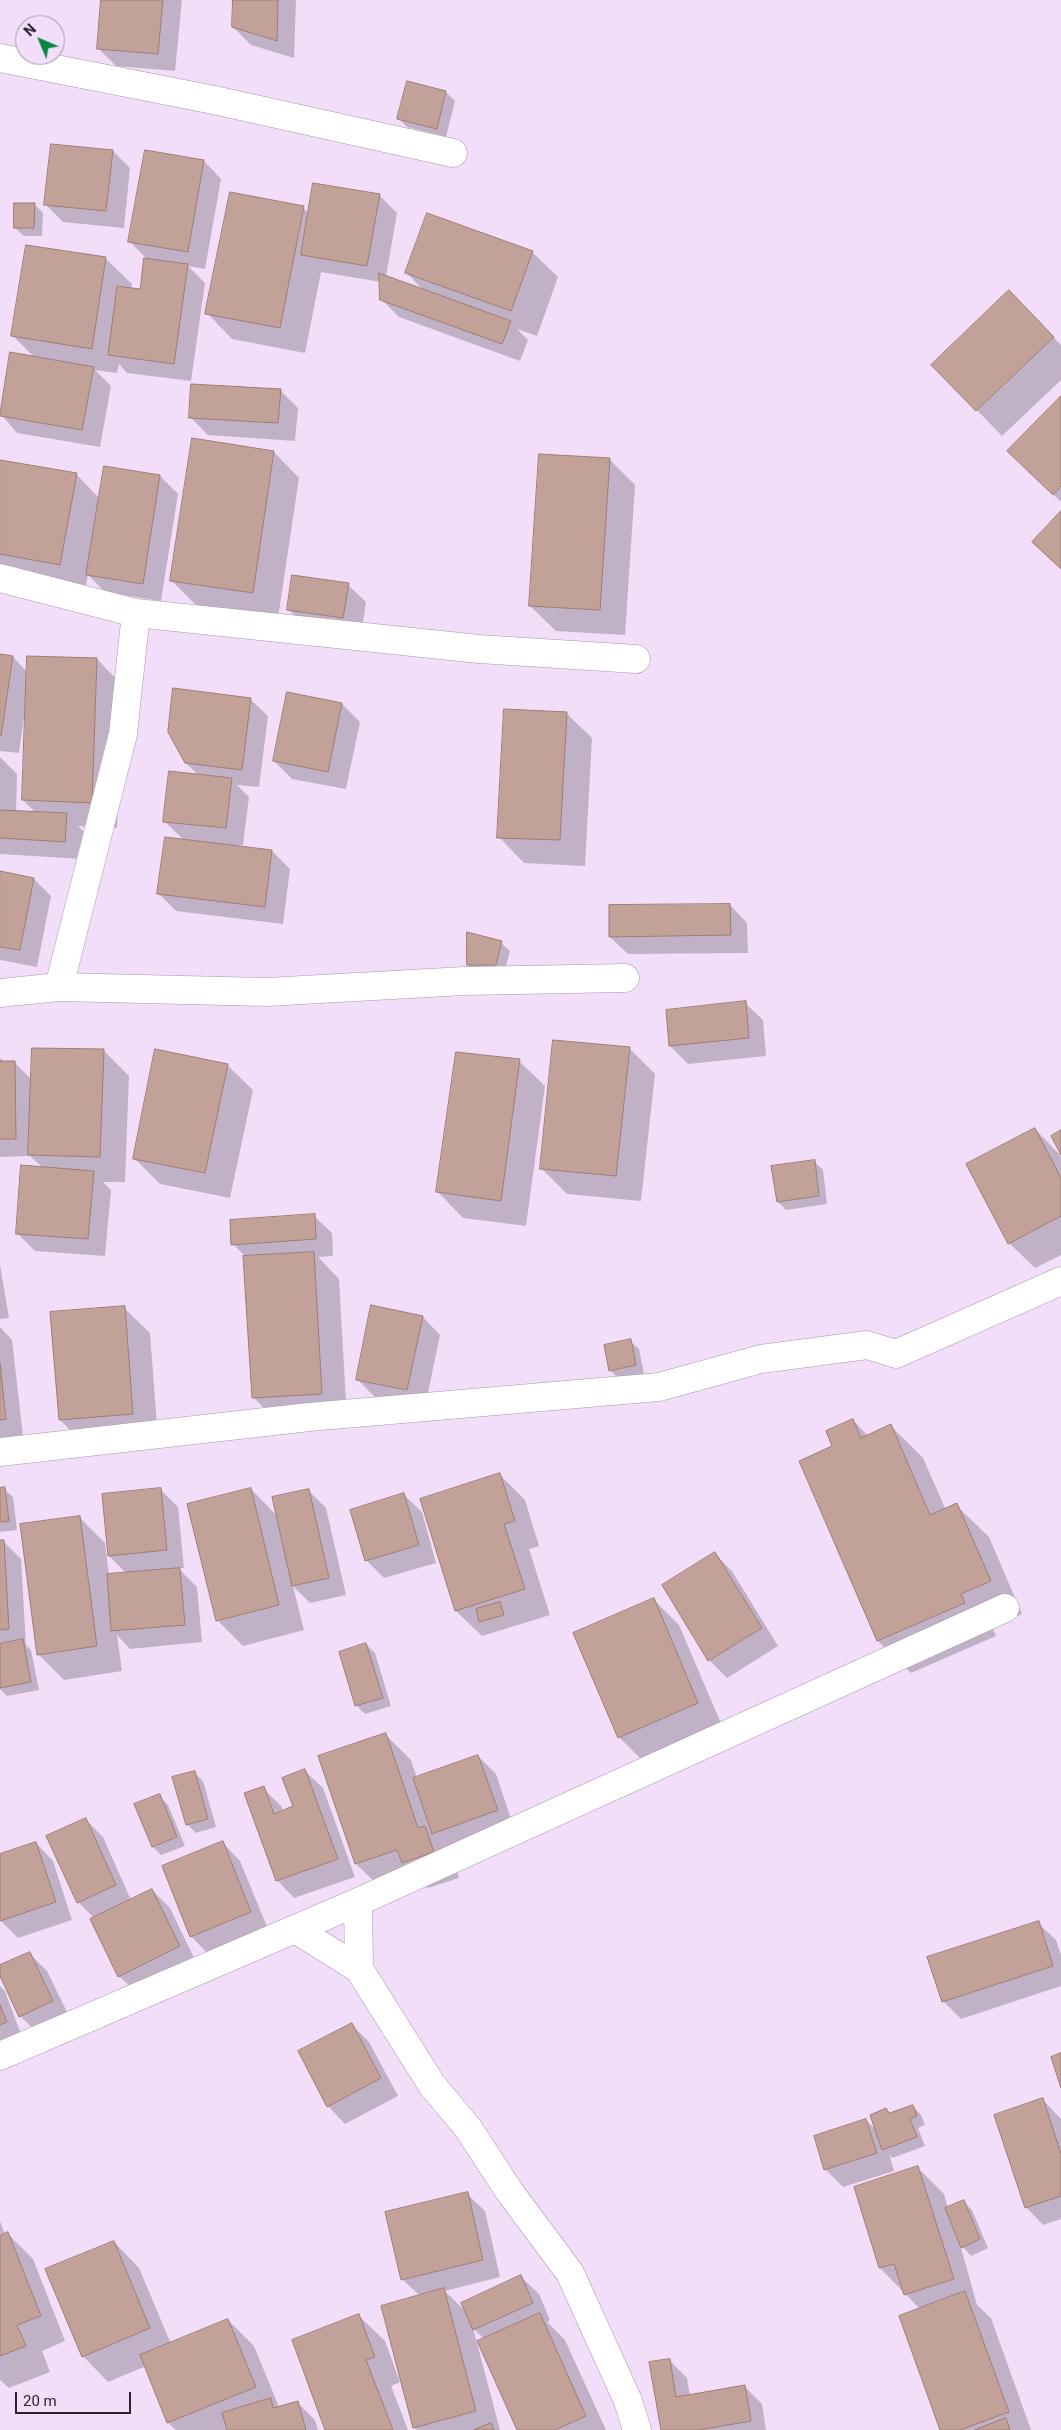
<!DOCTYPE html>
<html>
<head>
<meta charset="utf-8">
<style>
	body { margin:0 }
	#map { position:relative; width:1061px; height:2430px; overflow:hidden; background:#f2def9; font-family:Roboto,sans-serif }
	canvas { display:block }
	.north { position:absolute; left:15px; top:15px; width:50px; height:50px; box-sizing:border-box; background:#f2def9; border:1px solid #a293a7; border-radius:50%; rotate:315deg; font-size:14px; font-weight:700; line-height:20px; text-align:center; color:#2a232d }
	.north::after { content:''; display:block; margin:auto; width:18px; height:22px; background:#068641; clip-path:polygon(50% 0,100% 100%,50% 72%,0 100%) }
	.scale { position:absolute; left:15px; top:2392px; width:116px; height:22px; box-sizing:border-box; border:2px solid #2a232d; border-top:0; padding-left:6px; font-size:15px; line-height:18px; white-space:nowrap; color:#2a232d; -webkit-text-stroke:4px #f2def9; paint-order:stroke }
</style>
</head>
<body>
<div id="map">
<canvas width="1061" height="2430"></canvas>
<div class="north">N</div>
<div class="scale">20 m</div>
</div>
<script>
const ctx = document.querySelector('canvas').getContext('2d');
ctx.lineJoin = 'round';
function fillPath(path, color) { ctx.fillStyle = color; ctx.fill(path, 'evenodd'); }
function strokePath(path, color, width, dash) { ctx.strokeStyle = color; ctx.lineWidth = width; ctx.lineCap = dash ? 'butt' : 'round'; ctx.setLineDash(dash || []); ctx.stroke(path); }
fillPath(new Path2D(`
	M103,0H182L175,71L116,66L98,48Z
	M234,0H296L294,58L251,45L233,27Z
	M408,83L446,92L455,101L446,137L407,127L399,119Z
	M113,151L130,168L124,228L63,222L45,204Z
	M204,161L221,179L205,269L188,266L205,283L191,381L127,373L119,364L117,373L95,370L111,386L100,447L17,433L0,413L11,354L35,358L13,336L27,246L106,259L132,284L131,289L141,290L148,260L129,241Z
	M379,195L397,213L386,277L424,291L407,273L532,252L558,277L537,336L517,329L528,340L520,361L399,317L381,299V282L321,272L305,353L232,339L207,313L303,207L309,214Z
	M34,204L43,213L42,236H24L15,228Z
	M1035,318L1061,345V380L1002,436L933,365Z
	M280,390L298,408L295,441L208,435L190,417Z
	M1061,398V502L1009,451Z
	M274,452L299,478L278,618L197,606L171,580Z
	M609,459L635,485L625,635L556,631L530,606Z
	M0,461L76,474L100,499L105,468L160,476L178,494L161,601L105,592L88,575L85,590L0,575Z
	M348,585L366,602L361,635L306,627L289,610Z
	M0,656L13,657L28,673L97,659L122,685L117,828L78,826L84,832L82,859L0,854V757L17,774L16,812L36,813L23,800L26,716H24L19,753L0,751Z
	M250,699L268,716L259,787L237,785L249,797L243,845H237V847L272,851L290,869L283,924L176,911L158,893L184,840L164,821L199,776L186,763Z
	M342,704L360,722L346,789L292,779L274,761Z
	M566,713L592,738L585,866L524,863L499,837Z
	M0,873L34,879L51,896L37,967L0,960Z
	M730,905L747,923L748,953L628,954L610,937Z
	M501,943L510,951L504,973H477L468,965Z
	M745,1003L763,1020L766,1056L688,1064L670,1046Z
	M629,1048L655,1074L641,1201L567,1194L541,1168Z
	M104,1051L129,1076L125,1182H103L111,1190L105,1256L35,1251L17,1233L43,1168L30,1156L0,1157V1058L4,1062H14L32,1080Z
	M519,1061L545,1086L526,1226L463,1218L438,1192Z
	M227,1065L253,1090L230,1198L160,1184L134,1158Z
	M1035,1129L1061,1156V1255L1035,1268L1009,1243Z
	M814,1161L823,1170L827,1204L786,1210L778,1202Z
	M314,1216L332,1233L333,1256L318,1257L339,1279L347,1419L279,1423L253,1397L245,1256L233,1244Z
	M0,1265L9,1318L0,1319Z
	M124,1308L150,1333L158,1439L86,1446L60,1420Z
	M423,1317L440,1335L425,1407L375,1397L357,1379Z
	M0,1327L12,1340L23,1436L0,1439Z
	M630,1341L639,1349L644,1374L619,1379L610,1370Z
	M853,1420L868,1436L891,1426L923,1458L946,1510L956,1505L989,1537L1022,1614L992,1627L996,1636L911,1673L878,1641L800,1462L834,1447Z
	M500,1475L525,1500L539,1546L529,1549L550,1615L482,1636L456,1611Z
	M0,1489H4L13,1497L17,1530L0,1532Z
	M251,1489L278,1517L308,1490L326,1508L346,1595L310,1603L293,1586L304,1630L243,1646L217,1620Z
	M161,1490L178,1507L184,1568H178L197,1587L202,1642L130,1649L117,1635L122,1671L64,1680L38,1654L79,1517L105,1543L109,1576L127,1574L109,1556Z
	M404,1495L422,1512L436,1563L384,1578L366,1560Z
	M3,1541L21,1559L26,1645L31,1650L39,1690L7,1696L0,1689V1542Z
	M715,1554L732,1571L778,1646L727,1678L709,1660Z
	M653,1599L679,1625L723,1728L644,1762L619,1737Z
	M366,1644L375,1653L391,1706L365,1714L357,1706L340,1653Z
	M385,1734L411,1760L417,1778L478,1756L496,1774L514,1828L450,1851L459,1878L428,1888L417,1877L382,1889L356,1864L320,1757Z
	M305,1771L323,1788L355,1877L294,1898L277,1880L263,1788L281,1806L283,1811L294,1807Z
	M194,1773L203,1781L216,1827L196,1833L187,1824Z
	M159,1796L168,1805L185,1846L161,1855L153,1847Z
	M86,1820L103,1837L131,1900L152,1890L170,1908L197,1964L137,1993L119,1976L94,1918L78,1902Z
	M36,1843L53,1861L72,1920L18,1938L0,1920V1855Z
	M223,1843L240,1861L268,1929L208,1954L191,1936Z
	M1038,1923L1056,1940L1061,1955V1986L961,2019L943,2001Z
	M29,1953L47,1971L70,2018L38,2033L20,2016L0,1973V1967Z
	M0,1986L5,1991L23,2040L0,2049Z
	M351,2024L369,2042L398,2096L345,2124L328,2106Z
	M1043,2100L1061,2119V2219L1043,2225L1026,2207Z
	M913,2106L921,2115L925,2125L918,2128L925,2146L892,2158L889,2154L894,2171L843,2187L825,2169L866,2120L877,2131L886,2110L890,2114Z
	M918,2168L944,2194L948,2208L963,2201L972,2210L988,2248L971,2256L960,2244L977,2305L991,2318L1031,2430H941L920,2309L880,2268L855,2188Z
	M467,2194L485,2211L500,2277L445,2291L466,2312L521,2277L539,2294L550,2320L547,2322L565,2340L606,2430H518L484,2339L473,2328L500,2430H417L414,2428L420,2296L402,2279Z
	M0,2221L5,2235L8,2234L33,2259L65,2341L42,2351L50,2372L9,2388L0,2380Z
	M114,2242L139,2268L171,2344L228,2320L254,2346L279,2407L297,2402L315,2420L318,2430H176L168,2423L146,2366L108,2382L83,2356Z
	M359,2316L385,2341L400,2382L391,2386L408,2430H327Z
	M670,2361L687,2378L690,2396L744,2386L762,2404L766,2430H662Z`), '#0003');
const building = new Path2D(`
	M101,0H163L158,54L97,49Z
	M233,0H278L277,41L232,27Z
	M407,81L446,91L437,129L397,119Z
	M51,144L113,150L106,211L44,205Z
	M145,150L204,160L188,252L128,242Z
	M313,183L380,194L367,266L301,255Z
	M230,192L304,206L280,328L205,314Z
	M14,203H35L34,228H14Z
	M427,213L533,251L511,311L405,273Z
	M26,245L106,257L92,349L11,336Z
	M144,258L188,264L174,364L108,355L117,286L140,289Z
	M379,273L511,321L502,344L380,300Z
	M1009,290L1054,337L976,411L931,365Z
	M10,352L94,367L82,430L0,416Z
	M191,384L281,389L278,423L189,418Z
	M1061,396V486L1053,495L1007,451Z
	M192,438L274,451L253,593L170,581Z
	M539,454L610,458L600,610L529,606Z
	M0,460L77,473L60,565L0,554Z
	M104,466L160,475L143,584L86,575Z
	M1061,511V569L1032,542Z
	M292,575L349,583L343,618L287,610Z
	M0,654L13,656L1,736H0Z
	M27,656L97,658L92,803L22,800Z
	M173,688L251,698L242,770L185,763L168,732Z
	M287,692L342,703L328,772L273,761Z
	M504,709L567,712L560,840L497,838Z
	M169,771L232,778L226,828L163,822Z
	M0,810L67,813L65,842L0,838Z
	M165,837L272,850L265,907L157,894Z
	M0,871L34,878L20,950L0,947Z
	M730,904L731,935L609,937V905Z
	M467,932L502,941L496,965H467Z
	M746,1001L749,1038L669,1046L666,1010Z
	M553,1040L630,1047L616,1176L540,1169Z
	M32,1048L104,1049L100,1157L28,1155Z
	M155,1049L228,1064L205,1173L133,1159Z
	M456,1052L520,1059L501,1201L436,1192Z
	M0,1061H15L16,1139H0Z
	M1035,1128L1061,1178V1216L1008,1244L966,1164Z
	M1061,1130V1155L1051,1136Z
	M815,1160L819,1196L777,1202L771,1166Z
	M21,1165L94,1171L88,1239L16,1234Z
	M315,1214L316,1239L231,1245L230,1220Z
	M314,1252L322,1394L252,1398L243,1256Z
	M371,1305L423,1316L407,1390L356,1380Z
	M125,1306L133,1414L59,1420L50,1312Z
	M631,1339L636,1365L609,1371L604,1345Z
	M0,1363L6,1419L0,1420Z
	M853,1419L861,1438L891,1424L930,1515L957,1503L991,1581L961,1594L965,1603L877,1641L799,1461L832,1446L826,1431Z
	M500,1473L515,1521L504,1524L525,1589L455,1611L420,1499Z
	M5,1487L9,1521L0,1522V1488Z
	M161,1488L167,1550L108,1556L102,1494Z
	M251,1488L279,1605L216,1621L187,1504Z
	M309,1489L329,1578L292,1586L272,1497Z
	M404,1493L419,1545L365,1561L350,1510Z
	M80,1516L97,1646L37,1655L20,1524Z
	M0,1540H4L9,1629L0,1630Z
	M715,1552L762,1628L708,1661L662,1585Z
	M180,1568L185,1625L111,1631L107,1574Z
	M654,1598L698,1703L618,1738L573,1633Z
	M500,1602L504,1615L479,1622L476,1609Z
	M23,1639L31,1682L0,1688V1644Z
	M366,1643L383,1698L355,1706L339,1652Z
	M386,1733L418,1828L425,1826L434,1852L402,1863L397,1850L355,1864L318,1756Z
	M478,1755L498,1810L432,1834L413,1778Z
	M305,1769L338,1859L276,1881L244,1793L264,1786L274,1814L293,1806L282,1778Z
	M195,1771L208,1819L186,1825L172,1777Z
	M160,1794L177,1837L152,1847L134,1804Z
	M86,1818L116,1885L77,1903L46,1836Z
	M223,1841L251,1912L190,1937L162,1866Z
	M36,1842L56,1902L0,1921V1854Z
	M152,1889L180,1946L118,1977L90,1919Z
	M1039,1921L1053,1966L942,2002L927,1957Z
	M30,1952L53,2001L19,2017L0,1976V1965Z
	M0,2005L7,2022L0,2025Z
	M352,2023L381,2078L327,2107L298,2051Z
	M1061,2053V2088L1051,2057Z
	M1043,2098L1061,2154V2196L1025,2208L994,2115Z
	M913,2105L917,2116L910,2119L917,2137L882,2150L870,2115L886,2108L889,2113Z
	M866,2119L877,2153L824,2170L814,2136Z
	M918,2166L954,2279L904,2295L894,2264L879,2268L854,2187Z
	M468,2192L483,2260L401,2280L385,2212Z
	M964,2200L980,2239L961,2248L945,2208Z
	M8,2232L41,2316L17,2325L26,2346L0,2356V2236Z
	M114,2241L150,2328L82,2357L45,2269Z
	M521,2275L533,2303L473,2330L461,2303Z
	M444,2288L476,2411L413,2428L381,2306Z
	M965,2291L1009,2412L960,2430H940L899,2316Z
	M540,2313L586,2416L555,2430H517L477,2341Z
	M359,2314L375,2357L366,2360L393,2430H325L292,2340Z
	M228,2319L256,2387L167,2423L140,2355Z
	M670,2359L676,2397L745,2385L751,2421L699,2430H661L649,2362Z
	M271,2398L273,2408L298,2401L306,2430H227L222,2413Z
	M1006,2418L1010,2430H975Z
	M491,2423L494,2430H474Z`);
fillPath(building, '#c2a198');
strokePath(building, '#9d7d75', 1);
const street = new Path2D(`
	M0,58L214,100L453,153
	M0,578L136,613L479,649L636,659
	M59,987L123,734L136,613
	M0,993L59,987L267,992L464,981L625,978
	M0,1452L309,1417L659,1387L761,1359L867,1345L896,1354L1061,1281
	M358,1902L359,1969
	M295,1929L359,1969L432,2085L468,2128L509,2191L570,2273L628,2401L637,2430
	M0,2056L358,1902L1005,1608`);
strokePath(street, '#a795ad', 29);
strokePath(street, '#fff', 28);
</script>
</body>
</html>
